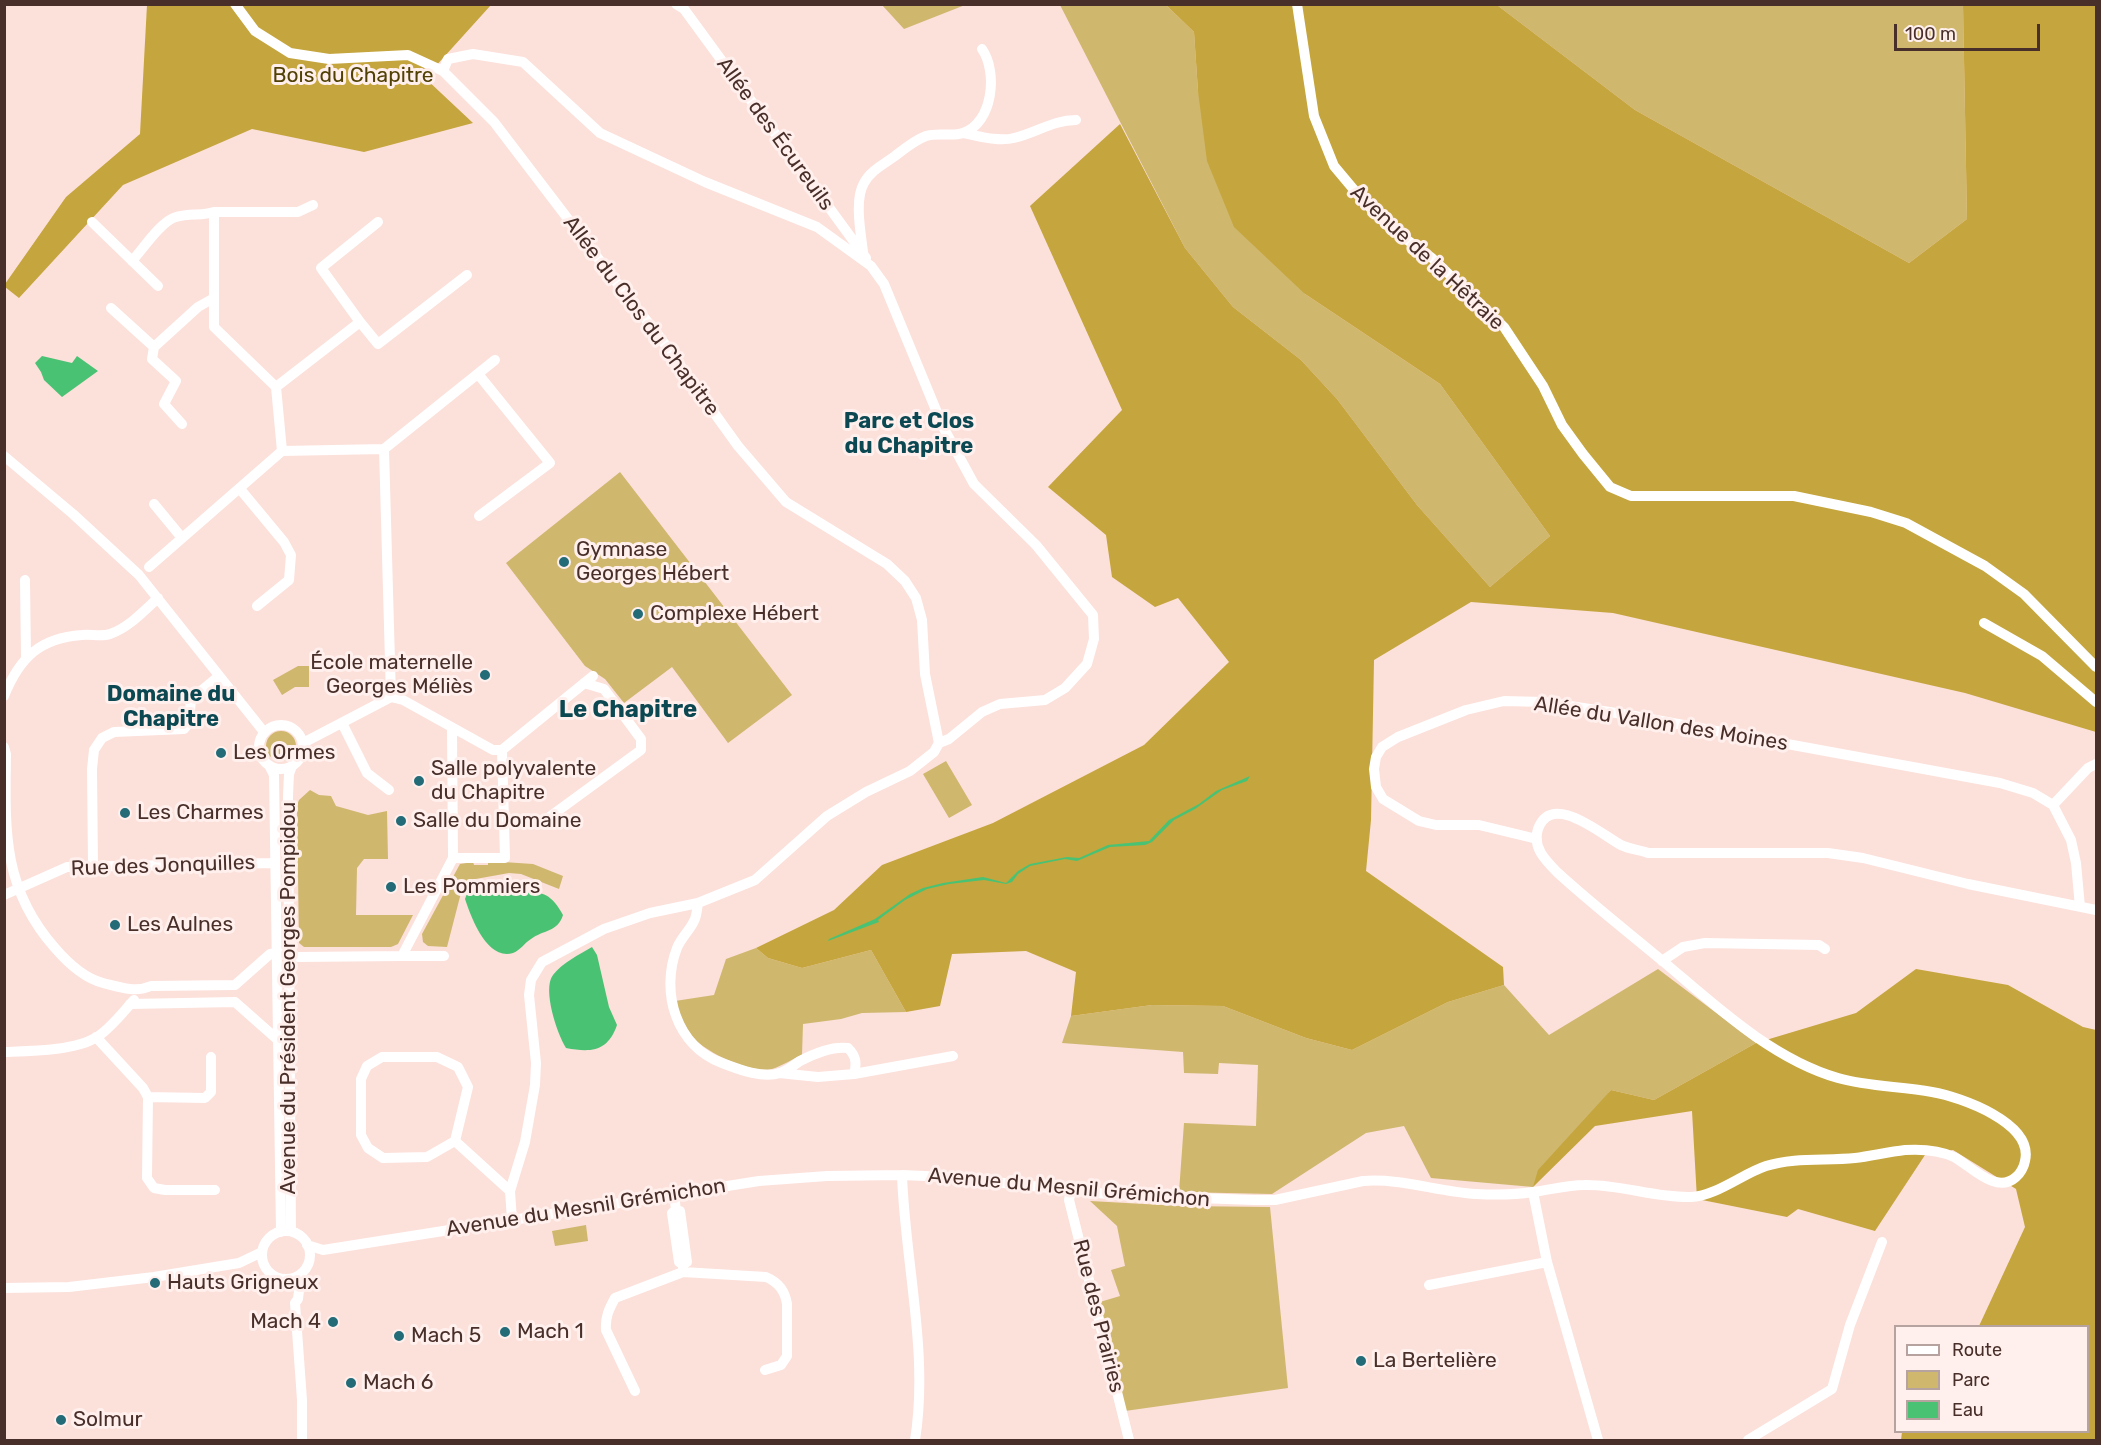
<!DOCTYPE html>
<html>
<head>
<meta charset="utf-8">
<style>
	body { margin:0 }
	#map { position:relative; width:2101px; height:1445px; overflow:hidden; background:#fce0da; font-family:Rubik,sans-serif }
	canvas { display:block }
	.frame { position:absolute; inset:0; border:6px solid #492f2a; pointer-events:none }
	.legend { position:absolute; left:1894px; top:1325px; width:195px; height:108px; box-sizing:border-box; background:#fff0ed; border:2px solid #b6a39f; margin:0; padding:8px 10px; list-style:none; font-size:18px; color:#492f2a }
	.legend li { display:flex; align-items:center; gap:12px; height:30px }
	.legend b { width:30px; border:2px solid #b6a39f }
	.scale { position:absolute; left:1894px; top:24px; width:146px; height:27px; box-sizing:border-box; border:3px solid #492f2a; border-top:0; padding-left:8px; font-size:18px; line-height:21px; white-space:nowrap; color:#492f2a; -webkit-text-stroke:4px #fff0ed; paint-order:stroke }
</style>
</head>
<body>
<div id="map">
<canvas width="2101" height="1445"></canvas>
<div class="frame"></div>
<ul class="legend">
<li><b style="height:8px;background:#fff"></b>Route</li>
<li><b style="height:16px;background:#cfb76e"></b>Parc</li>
<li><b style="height:16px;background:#4ac273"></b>Eau</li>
</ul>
<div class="scale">100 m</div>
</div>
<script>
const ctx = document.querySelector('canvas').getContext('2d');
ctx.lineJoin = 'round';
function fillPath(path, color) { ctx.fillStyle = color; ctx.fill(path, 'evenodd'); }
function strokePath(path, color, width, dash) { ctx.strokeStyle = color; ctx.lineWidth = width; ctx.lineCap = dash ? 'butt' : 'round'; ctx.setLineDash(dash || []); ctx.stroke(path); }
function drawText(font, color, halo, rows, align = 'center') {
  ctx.font = font + ' Rubik,sans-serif'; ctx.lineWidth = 6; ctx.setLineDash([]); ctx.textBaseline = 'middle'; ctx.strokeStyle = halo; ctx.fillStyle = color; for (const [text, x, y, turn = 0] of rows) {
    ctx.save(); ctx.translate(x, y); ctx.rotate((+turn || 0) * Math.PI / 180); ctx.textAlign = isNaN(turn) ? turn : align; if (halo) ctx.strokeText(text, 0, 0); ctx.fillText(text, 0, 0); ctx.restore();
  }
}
fillPath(new Path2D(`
	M882,5H965L904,29Z
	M1060,5H1166L1194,32L1198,91L1305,294L1440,384L1550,536L1490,587L1417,505L1337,399L1301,360L1233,307L1185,248Z
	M1497,5H1963L1967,219L1909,263L1635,110Z
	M620,472L792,695L728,743L672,667L624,703L605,679L585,666L506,563Z
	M298,666H309V687H295L282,695L273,680Z
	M266 746a15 15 0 1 1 30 0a15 15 0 1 1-30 0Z
	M946,761L972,805L949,818L923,774Z
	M310,790L319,795L331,796L336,806L368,815L387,811L388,859H364L357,868L356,915H413L398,944L391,947H304L299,943L297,805L299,800Z
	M488,861L533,864L563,876L559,889L521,874L509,873L470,880L462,889L447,947L428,946L423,942L422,934L460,864L473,862L474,865H488Z
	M756,948L768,958L802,968L871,950L906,1012L862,1013L841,1019L803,1024L802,1055C792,1059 782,1066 772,1069C750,1074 704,1052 691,1035C684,1025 679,1012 675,1001L714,995L726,959Z
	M1658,969L1756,1043L1654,1100L1611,1090L1533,1187L1431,1178L1404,1126L1366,1133L1272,1194L1179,1192L1184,1123L1256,1126L1258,1065L1219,1063L1218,1074L1184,1073L1183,1052L1062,1043L1071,1016L1152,1005L1223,1006L1306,1038L1352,1050L1448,1002L1504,985L1549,1035Z
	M1090,1201L1180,1206L1270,1207L1288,1388L1125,1411L1100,1302L1120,1296L1111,1270L1125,1266L1117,1226Z
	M586,1225L588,1241L555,1246L552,1231Z`), '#cfb76e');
fillPath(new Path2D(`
	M147,5H491L425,78L473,123L364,152L252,129L123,185L19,298L5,287V284L66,197L140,134Z
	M1166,5H1497L1635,110L1909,263L1967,219L1963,5H2096V732L1965,693L1613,613L1471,602L1374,660L1371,820L1366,871L1503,967L1504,985L1448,1002L1352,1050L1306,1038L1223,1006L1152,1005L1071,1016L1076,972L1026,951L952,954L940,1006L906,1012L871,950L802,968L768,958L756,948L834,910L882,865L993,823L1144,745L1229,662L1178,598L1155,607L1112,577L1106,535L1048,487L1122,410L1030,206L1120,124L1185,248L1233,307L1301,360L1337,399L1417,505L1490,587L1550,536L1440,384L1305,294L1234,227L1207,161L1198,91L1194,32Z
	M1916,969L2008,985L2083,1027L2096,1030V1440H1901L1902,1432H2088V1326H1979L2025,1227L2016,1189L1953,1150L1925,1155L1875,1231L1798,1209L1787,1217L1697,1199L1692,1111L1595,1126L1533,1187L1538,1170L1611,1090L1654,1100L1756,1043L1856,1013Z`), '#c5a53d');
fillPath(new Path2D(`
	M42,356L72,363L77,356L98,371L62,397L44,380L41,372L35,363Z
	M1250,776L1247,781L1222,790L1195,809L1174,820L1152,842L1145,845L1110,847L1077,861L1065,859L1030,866L1018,874L1012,882L1006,884L984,880L949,884L927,889L905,900L878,920L879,922L828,941L829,939L875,919L910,894L923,888L943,883L983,877L1006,883L1018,871L1030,864L1067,857L1079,858L1108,845L1149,841L1169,820L1199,804L1216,791Z
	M485,886C491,887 498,890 504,891C532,895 546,883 563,915C558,932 543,930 531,939C524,943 521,950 513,953C487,961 471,917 465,899C468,889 476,887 485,886Z
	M592,947L597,955L609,1007L617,1025C608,1051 592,1053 566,1048C557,1034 542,989 553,975C562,963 580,954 592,947Z`), '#4ac273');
strokePath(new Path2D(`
	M235,4L255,31L290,53L329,59L408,55L443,71L494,122L620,287L659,336L738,446L786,502L887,564L905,581L916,598L922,620L925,674L939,743
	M676,4L684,9L866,258
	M1297,4L1314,116L1334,166L1360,197L1388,226L1432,258L1504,327L1543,386L1562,425L1583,454L1610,487L1631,496H1794L1871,512L1906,523L1985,566L2024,594L2096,667
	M443,71L448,59L473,54L523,62L600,133L705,182L817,227L871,266L884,284L943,427L974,484L1036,545L1093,615L1094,639L1087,664L1065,688L1045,700L1000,704L982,712L949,739L939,743L934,752L910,771L866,792L827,816L755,880L698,903L650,913L604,929L542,962L531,980L529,995L536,1063L535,1085L525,1142L510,1191
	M963,133C979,136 998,142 1014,138C1036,133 1053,120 1076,120
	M214,212V327L276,387L282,451
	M92,222L158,286
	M863,252C861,234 854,200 864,183C870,171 884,164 895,156C904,149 915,140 926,136C938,132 952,137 963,133C993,123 998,72 982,49
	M132,261C143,249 161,221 176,217C189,213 202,216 214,212H298L313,205
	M111,308L154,347L152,359L176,381L164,404L182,424
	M360,322L378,344L467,275
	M154,347L198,307L214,298
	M478,374L550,463L479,516
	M276,387L360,322L321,268L378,222
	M4,456L73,514L139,575L264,732
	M240,489L284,542L291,555L289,580L257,606
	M154,504L182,538
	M149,567L282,451L384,449L495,360
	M25,580L26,656
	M1984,623L2042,656L2096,702
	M4,696C20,657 40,638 82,635C92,634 101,637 110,634C128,628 144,611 158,598
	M391,697L403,700L493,750H502L593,676
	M342,723L367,773L389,790
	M259 747a22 22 0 1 1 44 0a22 22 0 1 1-44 0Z
	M303,743L391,697L384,449
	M4,747L6,754C5,830 2,888 55,948C67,962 84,978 103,983C119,987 135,993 151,986L235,985L270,954L276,953L298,957L402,956L453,858L452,729
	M269,765L274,775L281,1232
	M2053,805L2088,768L2096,764
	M503,821L536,822L548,818L641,750V739L604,689L584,683
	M1537,839L1479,825H1436L1419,821L1383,799L1376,787L1374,769L1376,757L1382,747L1398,737L1466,710L1504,701L1544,702L1629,715L2000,783L2033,793L2053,805L2071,840L2076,863L2080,907
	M453,858H505L502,750
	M93,866L92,769L94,750L102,738L114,732L184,729L189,723L191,699L219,676
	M4,895L67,867L275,863
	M698,903C697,908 697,916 694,921C690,930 681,938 677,948C660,992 676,1046 722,1063C738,1069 762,1079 780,1073C787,1071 794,1065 800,1061C813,1054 833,1046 848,1048C856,1056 857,1063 854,1074L953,1056
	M402,956H444
	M1662,961L1683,947L1705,943L1819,945L1825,949
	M130,1004L235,1002L278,1040L281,1039
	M96,1037L143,1088L148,1097L147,1178L154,1188L165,1190H215
	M4,1052C30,1051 75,1051 97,1037C111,1028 123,1012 134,1000
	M779,1073L818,1077L854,1074
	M148,1097L205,1098L211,1092V1057
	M455,1141L427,1157L383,1158L368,1148L361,1135V1079L367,1066L382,1057H437L458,1067L468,1087L455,1141L510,1191L512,1220
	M902,1175C905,1263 929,1353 915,1440
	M1071,1190L1069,1200L1129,1440
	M1533,1192L1547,1262L1598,1440
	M674,1194L676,1210L672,1213L679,1262L683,1264
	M676,1210L680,1211L687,1262L683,1264V1269
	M291,1231L288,796L289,774L292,766
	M262 1255a24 24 0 1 1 48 0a24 24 0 1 1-48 0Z
	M307,1245L323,1250L759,1181L827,1176L902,1175L947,1177L1117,1195L1254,1200H1275L1363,1181C1402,1178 1438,1192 1476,1194C1495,1195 1514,1195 1533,1192C1550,1190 1567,1185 1584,1185C1620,1184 1655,1198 1691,1197C1716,1196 1742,1174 1766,1166C1794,1157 1826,1161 1855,1158C1871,1156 1888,1152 1905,1150C1921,1149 1939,1150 1954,1157C1971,1166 1996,1195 2016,1177C2020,1174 2024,1167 2025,1161C2034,1123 1961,1097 1932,1092C1901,1086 1869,1087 1838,1078C1772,1059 1716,1006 1665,963C1629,933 1592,904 1558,873C1546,861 1532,848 1538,829C1552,791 1602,835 1621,845C1629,849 1640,850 1648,853H1828L1863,858L1968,884L2096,910
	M301,1274L298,1299L295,1303L302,1400V1440
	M1429,1285L1547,1262
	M4,1288L69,1287L154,1277L239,1263L262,1252
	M635,1391L606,1330C605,1317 609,1309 615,1298L683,1272L766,1277C778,1282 785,1290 787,1304V1356L781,1365L765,1370
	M1748,1440L1832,1389L1850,1325L1882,1242`), '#fff', 10);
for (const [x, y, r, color] of [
	[564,562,6,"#236b77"],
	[638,614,6,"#236b77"],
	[485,675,6,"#236b77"],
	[221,753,6,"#236b77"],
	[419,781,6,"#236b77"],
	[125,813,6,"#236b77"],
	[401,821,6,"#236b77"],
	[391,887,6,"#236b77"],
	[115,925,6,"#236b77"],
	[155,1283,6,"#236b77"],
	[333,1322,6,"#236b77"],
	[505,1332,6,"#236b77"],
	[399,1336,6,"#236b77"],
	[1361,1361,6,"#236b77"],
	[351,1383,6,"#236b77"],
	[61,1420,6,"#236b77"]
]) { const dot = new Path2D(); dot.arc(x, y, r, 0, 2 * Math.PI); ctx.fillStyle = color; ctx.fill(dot); strokePath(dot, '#fff0ed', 2); }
drawText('21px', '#514105', '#fff0ed', [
	["Bois du Chapitre",353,76]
]);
drawText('21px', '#492f2a', '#fff0ed', [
	["Allée des Écureuils",775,134,54],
	["Avenue de la Hêtraie",1427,258,43],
	["Allée du Clos du Chapitre",641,316,53],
	["Allée du Vallon des Moines",1661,724,9],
	["Rue des Jonquilles",163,866,-2],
	["Avenue du Président Georges Pompidou",289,998,-90],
	["Avenue du Mesnil Grémichon",1069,1188,5],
	["Avenue du Mesnil Grémichon",586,1208,-9],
	["Rue des Prairies",1098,1316,76]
]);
drawText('21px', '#492f2a', '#fff0ed', [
	["Gymnase",576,550],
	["Georges Hébert",576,574],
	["Complexe Hébert",650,614],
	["École maternelle",473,663,"right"],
	["Georges Méliès",473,687,"right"],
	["Les Ormes",233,753],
	["Salle polyvalente",431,769],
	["du Chapitre",431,793],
	["Les Charmes",137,813],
	["Salle du Domaine",413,821],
	["Les Pommiers",403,887],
	["Les Aulnes",127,925],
	["Hauts Grigneux",167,1283],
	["Mach 4",321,1322,"right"],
	["Mach 1",517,1332],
	["Mach 5",411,1336],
	["La Bertelière",1373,1361],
	["Mach 6",363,1383],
	["Solmur",73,1420]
], 'left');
drawText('bold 22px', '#0b4852', '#fff0ed', [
	["Parc et Clos",909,422],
	["du Chapitre",909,447],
	["Domaine du",171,695],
	["Chapitre",171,720]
]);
drawText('bold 24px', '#0b4852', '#fff0ed', [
	["Le Chapitre",628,710]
]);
</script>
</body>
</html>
